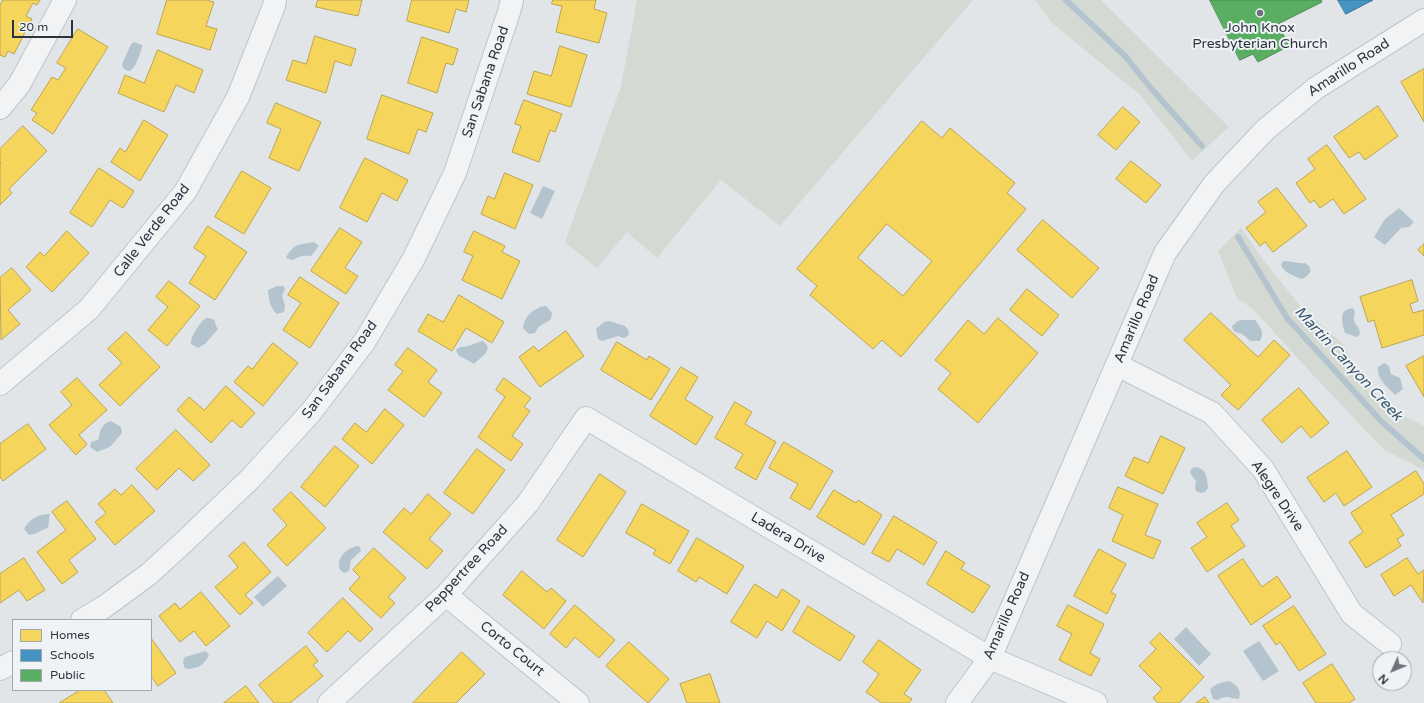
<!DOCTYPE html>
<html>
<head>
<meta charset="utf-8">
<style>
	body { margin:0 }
	#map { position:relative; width:1424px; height:703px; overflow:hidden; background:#e2e5e7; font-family:"Varela Round",sans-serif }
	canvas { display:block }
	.legend { position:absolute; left:12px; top:619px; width:140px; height:72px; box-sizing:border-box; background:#f0f3f6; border:1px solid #a1a7ac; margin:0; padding:5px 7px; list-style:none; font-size:12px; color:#2b343e }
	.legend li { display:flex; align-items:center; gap:8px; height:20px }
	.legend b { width:20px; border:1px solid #a1a7ac }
	.north { position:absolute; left:1372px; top:651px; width:40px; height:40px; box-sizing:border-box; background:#f0f3f6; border:1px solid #a1a7ac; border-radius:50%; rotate:226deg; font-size:11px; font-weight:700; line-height:16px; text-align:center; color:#2b343e }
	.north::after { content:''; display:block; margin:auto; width:14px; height:18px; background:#6b7279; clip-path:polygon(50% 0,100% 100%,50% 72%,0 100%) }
	.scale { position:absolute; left:12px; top:20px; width:61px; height:18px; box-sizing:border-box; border:2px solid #2b343e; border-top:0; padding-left:5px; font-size:12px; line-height:14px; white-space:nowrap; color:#2b343e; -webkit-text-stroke:3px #f0f3f6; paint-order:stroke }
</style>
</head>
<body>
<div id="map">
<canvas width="1424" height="703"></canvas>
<ul class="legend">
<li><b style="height:11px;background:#f6d55c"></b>Homes</li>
<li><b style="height:11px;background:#4393c3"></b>Schools</li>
<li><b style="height:11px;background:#5aae61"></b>Public</li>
</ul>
<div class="north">N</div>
<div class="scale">20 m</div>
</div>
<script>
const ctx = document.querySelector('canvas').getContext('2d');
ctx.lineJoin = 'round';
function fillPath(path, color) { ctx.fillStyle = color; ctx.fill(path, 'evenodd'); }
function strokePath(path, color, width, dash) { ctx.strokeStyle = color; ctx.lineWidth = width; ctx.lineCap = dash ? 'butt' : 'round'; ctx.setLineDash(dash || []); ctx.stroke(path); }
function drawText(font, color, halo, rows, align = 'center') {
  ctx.font = font + ' "Varela Round",sans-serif'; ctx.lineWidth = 4; ctx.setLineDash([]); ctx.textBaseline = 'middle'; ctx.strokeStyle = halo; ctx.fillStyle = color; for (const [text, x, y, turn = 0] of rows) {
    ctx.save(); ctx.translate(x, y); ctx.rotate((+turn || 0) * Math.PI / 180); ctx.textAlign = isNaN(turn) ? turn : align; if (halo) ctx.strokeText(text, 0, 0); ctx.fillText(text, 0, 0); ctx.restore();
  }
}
fillPath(new Path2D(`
	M637,0H973L780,226L721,180L657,258L627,232L597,268L565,242L621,86Z
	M1035,0H1101L1229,127L1192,161L1141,96L1052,23Z
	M1241,228L1264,261L1301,307L1343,344L1363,381L1393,410L1424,426V470L1384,450L1313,375L1254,310L1237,298L1218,251Z`), '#d4dad3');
fillPath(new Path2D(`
	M134,42L142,45V48C140,53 135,71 129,71C128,71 124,69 123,68L122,64L131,44Z
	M543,186L555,191L542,219L530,213Z
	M1399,208L1414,222L1409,227L1401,228L1385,245L1374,237L1385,219Z
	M314,242L319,246L311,256C304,255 298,256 293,260L286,258C292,244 301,244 314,242Z
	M1283,261C1291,261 1297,264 1305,263L1309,266L1311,271L1307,276L1302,279C1294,276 1284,273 1281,265Z
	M277,286H284L285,290L282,295L285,306L284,312L277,314C270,308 269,300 268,290Z
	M546,306L552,313L551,319C543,326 541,322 535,333L529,334L523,328C524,316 535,307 546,306Z
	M1353,308L1355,312C1353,320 1354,323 1359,328L1360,334L1357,337L1345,333C1343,327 1339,314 1346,310C1348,309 1350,309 1353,308Z
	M206,318C218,318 213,322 218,329L205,344L198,348L191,344C190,337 200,322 206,318Z
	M1242,320H1255C1260,327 1265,332 1260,341H1250C1248,339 1245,336 1242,334C1237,332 1233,333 1232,326L1238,321Z
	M609,321L625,326L629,331L628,336L624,338L618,336L602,341L598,339L596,329L604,322Z
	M483,341L488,347L486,353L474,364L458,355L456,350L460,347C469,347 474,343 483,341Z
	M1384,363L1389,366L1391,374L1400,378L1403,389L1395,395C1388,387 1376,379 1378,367Z
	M111,421L121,427L122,433L110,447L97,452L90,447L91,442L98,440C101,430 100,425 111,421Z
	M1195,467C1207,469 1207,477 1208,488L1205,492L1201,493L1196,491L1195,487L1196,481C1193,477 1189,474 1191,469Z
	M50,514L48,528C40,530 38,534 29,535L24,529C29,519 39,514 50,514Z
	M357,546L360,547L361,551L351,560L349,571L344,573L340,570C336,558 345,549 357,546Z
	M278,576L287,586L263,607L254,597Z
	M1186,627L1211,654L1199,666L1174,639Z
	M1259,641L1279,671L1263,681L1243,651Z
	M206,651L209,655C205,664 198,669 187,669L184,667L183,661L185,657Z
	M1229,681C1236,685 1242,689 1239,699C1229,699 1227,694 1218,700L1213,699L1210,690C1214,684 1222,682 1229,681Z`), '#b4c4ce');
const homes = new Path2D(`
	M3,0H40L37,5L33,3L26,16L32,19L14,54L8,51L5,57L0,55V6Z
	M167,0H206L214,2L206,26L217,29L210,50L157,34Z
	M318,0H362L358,16L316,7Z
	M412,0H469L466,12L456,9L449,33L407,21Z
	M553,0H596L594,9L607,13L599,43L556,32L562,6L552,4Z
	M78,29L108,47L53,134L32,120L37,113L31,110L52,77L58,80L66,68L57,63Z
	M315,36L356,49L351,66L335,61L326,93L286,80L293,60L306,64Z
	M422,37L458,49L453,65L446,63L437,93L408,83Z
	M560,46L587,55L571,107L527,94L534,71L551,76Z
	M158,50L203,70L194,93L176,85L164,112L118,93L125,75L144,83Z
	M1424,69V122L1401,82Z
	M382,95L433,113L426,132L418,129L409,154L367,139Z
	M524,100L562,114L555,132L550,130L539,162L512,152L521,126L515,124Z
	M276,103L321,122L299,171L269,158L281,129L267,123Z
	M1378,106L1398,136L1365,160L1359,152L1349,158L1334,137Z
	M1123,107L1140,122L1116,150L1098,135Z
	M144,120L168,135L140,181L111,162L120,148L125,152Z
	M922,121L942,138L950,128L1015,183L1007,193L1026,209L901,357L882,340L873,349L810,295L817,286L797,269ZM887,224L932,261L903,296L858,258Z
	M23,126L47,151L9,189L12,193L0,205V164L1,163L0,162V149Z
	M1327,145L1366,199L1344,214L1333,199L1320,208L1314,200L1310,203L1296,183L1315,169L1308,159Z
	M365,158L408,180L397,201L382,193L367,222L340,208Z
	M1131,161L1161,185L1146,203L1116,179Z
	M99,168L134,191L123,208L110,200L92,227L70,213Z
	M242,171L271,188L244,234L215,217Z
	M505,173L533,185L515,229L481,214L488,196L494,199Z
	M1277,188L1307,226L1273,252L1265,242L1260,246L1246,228L1266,212L1258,202Z
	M1043,220L1099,268L1072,298L1017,250Z
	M208,226L247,252L215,300L189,283L206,256L194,248Z
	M340,228L362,242L345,268L358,276L346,294L311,271Z
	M67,231L89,253L52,292L26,267L40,252L44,256Z
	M474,231L505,246L502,252L520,261L502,299L462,280L473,256L464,252Z
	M1424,244V256L1418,250Z
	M12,268L31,290L8,310L20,324L1,340L0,278Z
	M300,277L339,303L310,348L283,330L301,303L288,295Z
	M1412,280L1418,301L1410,304L1413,313L1424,310V335L1382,348L1374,320L1368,322L1360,297Z
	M169,281L200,306L167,346L148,330L168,307L156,297Z
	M1027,289L1059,315L1042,336L1010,310Z
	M459,295L504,322L492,343L466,328L452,351L418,331L428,314L443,322Z
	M1211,313L1258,357L1274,340L1290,355L1238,410L1221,395L1231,385L1184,340Z
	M998,318L1038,353L978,423L938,389L951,373L935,360L968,320L984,334Z
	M566,331L584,356L540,387L519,357L534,346L538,351Z
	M126,332L160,367L120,406L99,385L122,363L108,349Z
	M617,342L647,360L649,356L670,369L651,400L601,370Z
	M273,343L298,363L263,406L234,382L248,366L252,369Z
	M408,348L437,370L428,382L442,393L424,417L388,390L403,371L395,365Z
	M1424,356V397L1406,366Z
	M681,367L698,377L685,399L713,417L696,445L650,416Z
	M77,378L107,410L79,435L87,444L76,455L49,425L72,405L61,392Z
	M504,378L531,398L524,407L530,411L512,436L523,444L511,461L478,437L505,397L496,390Z
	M226,386L255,413L241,428L232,420L211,443L177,410L189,397L204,410Z
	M1299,388L1329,423L1311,438L1301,426L1282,443L1262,420Z
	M735,402L752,412L745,424L776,442L756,480L735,468L743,454L715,438Z
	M385,409L404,425L372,464L342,439L355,423L366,432Z
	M28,424L46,449L3,481L0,477V444Z
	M176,430L210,465L193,481L179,468L157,490L136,469Z
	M1161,436L1185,448L1163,494L1125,476L1134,457L1148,463Z
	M784,442L833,471L810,510L790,498L798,484L769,468Z
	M335,446L359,466L325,507L301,487Z
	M477,449L505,470L473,514L444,493Z
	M1347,451L1372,487L1344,506L1336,493L1324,502L1307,478Z
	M1416,471L1424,484V494L1391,515L1404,535L1397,539L1401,546L1366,568L1349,542L1363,532L1351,513Z
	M600,474L626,492L583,557L557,540Z
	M132,485L155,511L115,545L95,522L106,513L98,504L115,489L121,495Z
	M1118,487L1158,504L1145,535L1161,541L1153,559L1112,541L1123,515L1109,508Z
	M834,490L856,503L858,500L882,515L864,545L817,517Z
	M291,492L326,528L287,566L267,545L287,525L273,510Z
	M428,494L451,514L429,539L443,551L427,569L383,532L404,508L411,514Z
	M67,501L96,539L69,560L78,572L62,584L37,552L66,530L52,512Z
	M1227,503L1239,520L1231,526L1245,546L1207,572L1191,548L1207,537L1197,523Z
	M642,504L689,531L670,564L653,554L656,550L626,533Z
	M894,516L937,542L924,565L897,549L889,562L872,553Z
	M697,538L744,566L727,594L699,577L696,582L678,571Z
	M244,542L271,572L245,595L253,603L240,615L215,587L238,567L229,556Z
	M374,548L406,578L388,597L395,603L381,618L349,589L360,577L353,570Z
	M1099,549L1126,564L1111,592L1116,595L1107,614L1074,596Z
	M946,551L965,563L961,569L990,586L973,613L927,584Z
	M24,558L45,590L27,601L19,590L0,603V574Z
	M1407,558L1418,574L1424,570L1423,603L1411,585L1394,596L1381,575Z
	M1243,559L1262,587L1277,576L1291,597L1251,625L1218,576Z
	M522,571L547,592L551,588L566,601L544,629L503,595Z
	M755,584L777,598L782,589L800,601L782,631L767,621L757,638L731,622Z
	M201,592L230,626L206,646L194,631L180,642L159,616L175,603L180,609Z
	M343,598L373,629L360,642L348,631L327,652L308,633Z
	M575,605L615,640L599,658L575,637L566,648L550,634Z
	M1068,605L1104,624L1090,653L1100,659L1091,676L1059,660L1072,634L1057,626Z
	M808,606L855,636L840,661L793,632Z
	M1294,606L1326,654L1299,671L1280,642L1276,645L1263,626Z
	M1160,633L1204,677L1179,703H1158L1153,698L1162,689L1139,666L1156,649L1150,643Z
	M151,638L176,673L158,686L151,676Z
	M879,640L921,670L904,694L912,699L909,703H882L866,692L879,674L863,662Z
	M629,642L669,679L648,703L606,666Z
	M306,646L318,661L313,665L323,676L290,703H274L259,685Z
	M462,652L485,674L456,703H413Z
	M1332,664L1355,699L1349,703H1316L1303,683Z
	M710,674L720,703H687L680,684Z
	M246,686L259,703H224Z
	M76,690H104L113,703H59L77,692Z
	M1205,697L1209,703H1196Z`);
fillPath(homes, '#f6d55c');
strokePath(homes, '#b9a553', 1);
const schools = new Path2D(`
	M1338,0H1373L1346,14Z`);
fillPath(schools, '#4393c3');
strokePath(schools, '#3c769b', 1);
const public = new Path2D(`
	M1210,0H1321L1322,2L1278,24L1289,46L1258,62L1253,54L1240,60Z`);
fillPath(public, '#5aae61');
strokePath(public, '#4c8956', 1);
strokePath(new Path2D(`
	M1066,0L1126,57L1149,86L1202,146
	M1238,237L1287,318L1382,422L1424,459`), '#b4c4ce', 6);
const street = new Path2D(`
	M0,108L19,85L65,0
	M1117,365L1212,413L1263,469L1352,614L1390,644
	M0,384L89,309L185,192L238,97L274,6L275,0
	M446,595L578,703
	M82,620L104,607L149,574L185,541L251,478L311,412L365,341L414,258L455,173L509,12L512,0
	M0,669L13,662
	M329,703L446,595L528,503L586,418L990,658L1096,703
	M957,703L990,658L1165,253L1214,184L1265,130L1316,88L1424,20`);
strokePath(street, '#c1c3c5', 24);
strokePath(street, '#f1f3f4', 22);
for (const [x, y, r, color] of [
	[1260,13,4,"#6b7279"]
]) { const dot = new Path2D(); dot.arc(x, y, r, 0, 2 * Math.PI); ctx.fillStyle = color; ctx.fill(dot); strokePath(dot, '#f0f3f6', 1.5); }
drawText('14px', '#2b343e', '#f0f3f6', [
	["John Knox",1260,28],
	["Presbyterian Church",1260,44]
]);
drawText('14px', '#2b343e', '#f0f3f6', [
	["Amarillo Road",1349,68,-33],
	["San Sabana Road",486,82,-71],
	["Calle Verde Road",152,231,-52],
	["Amarillo Road",1137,319,-67],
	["San Sabana Road",340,370,-54],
	["Alegre Drive",1277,496,56],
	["Ladera Drive",788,538,31],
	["Peppertree Road",467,569,-47],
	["Amarillo Road",1007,616,-66],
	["Corto Court",512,649,39]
]);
drawText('italic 15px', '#3a586d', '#f0f3f6', [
	["Martin Canyon Creek",1348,364,47]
]);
</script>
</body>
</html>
